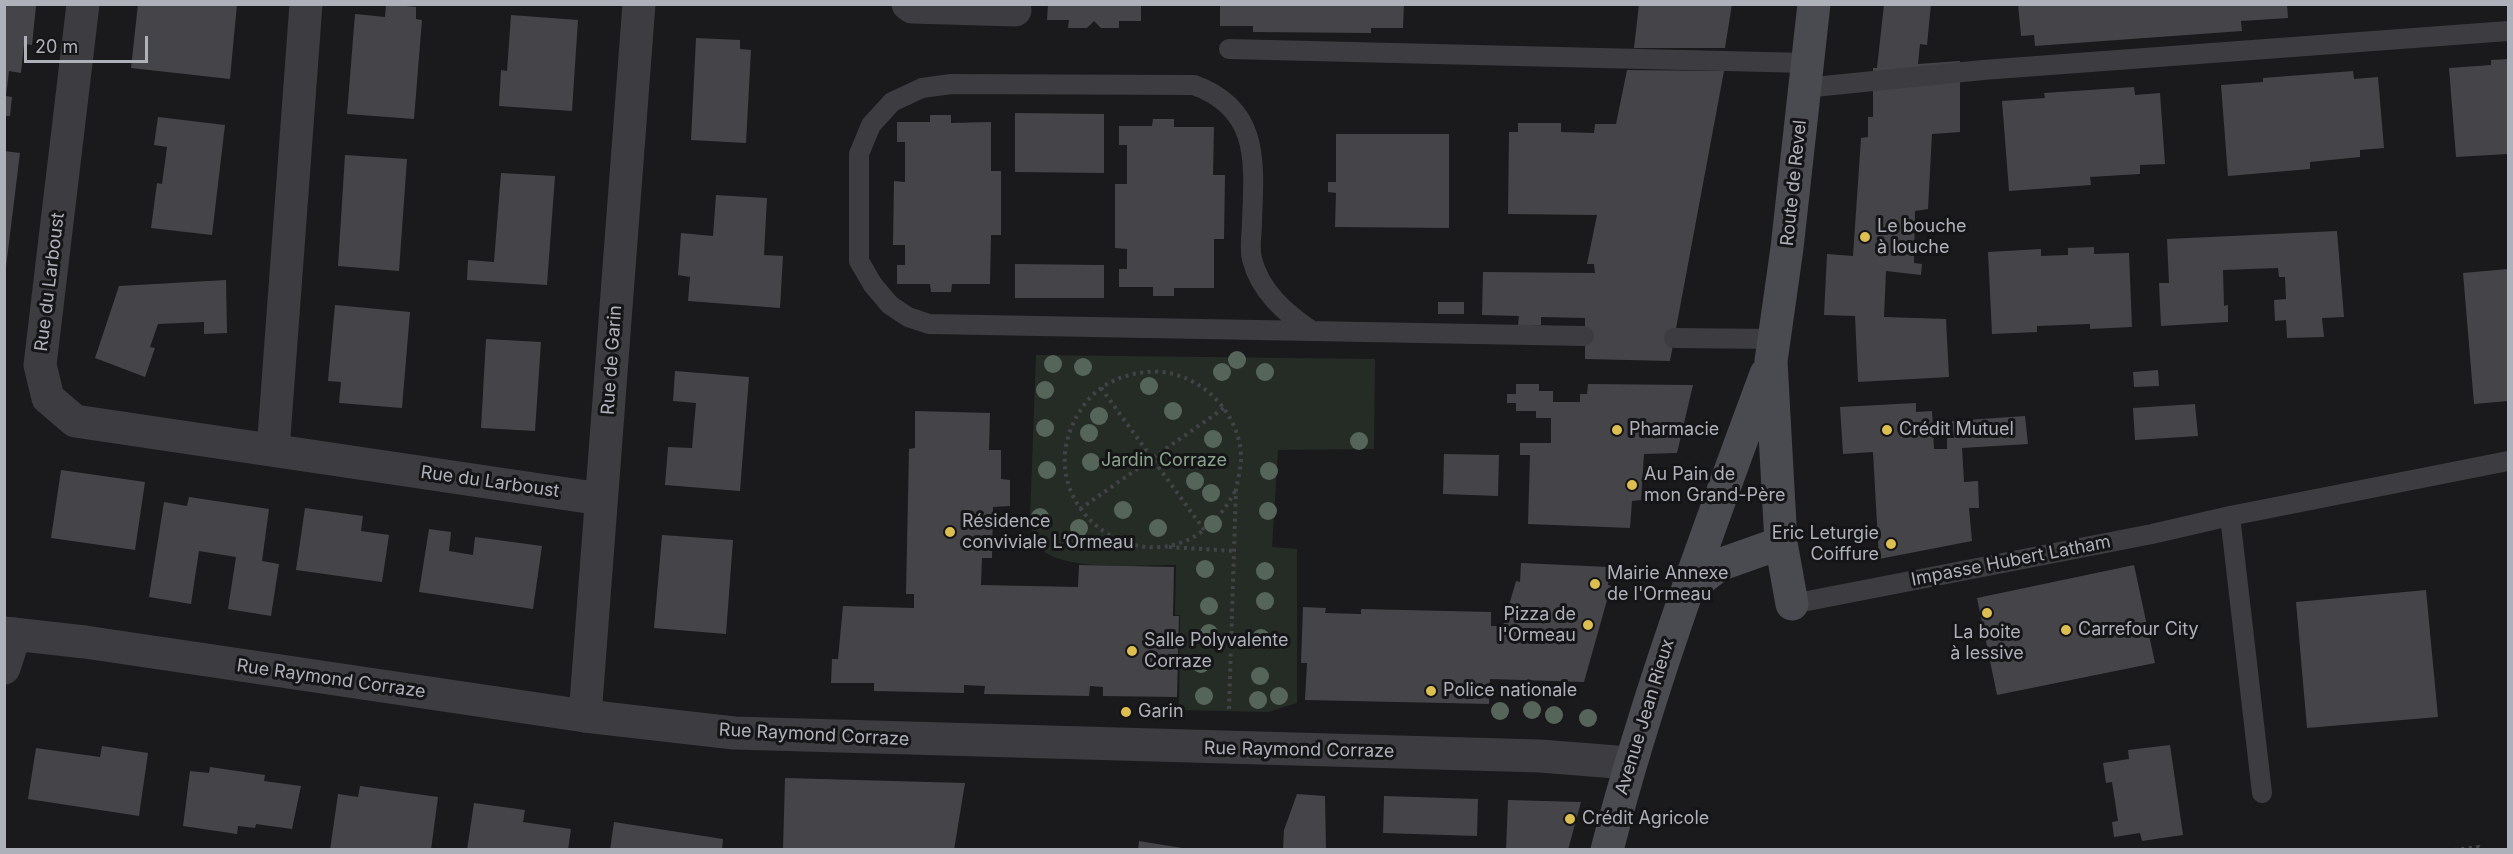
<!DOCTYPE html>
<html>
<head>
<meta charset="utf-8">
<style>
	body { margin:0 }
	#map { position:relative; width:2513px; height:854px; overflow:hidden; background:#1a1a1c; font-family:Inter,sans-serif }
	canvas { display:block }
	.frame { position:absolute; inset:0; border:6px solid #aeb1ba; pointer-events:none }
	.scale { position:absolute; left:24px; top:36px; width:124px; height:27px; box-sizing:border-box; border:3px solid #aeb1ba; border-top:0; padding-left:8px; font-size:18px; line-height:21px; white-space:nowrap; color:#aeb1ba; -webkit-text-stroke:4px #151517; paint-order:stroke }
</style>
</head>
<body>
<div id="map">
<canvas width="2513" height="854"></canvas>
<div class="frame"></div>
<div class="scale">20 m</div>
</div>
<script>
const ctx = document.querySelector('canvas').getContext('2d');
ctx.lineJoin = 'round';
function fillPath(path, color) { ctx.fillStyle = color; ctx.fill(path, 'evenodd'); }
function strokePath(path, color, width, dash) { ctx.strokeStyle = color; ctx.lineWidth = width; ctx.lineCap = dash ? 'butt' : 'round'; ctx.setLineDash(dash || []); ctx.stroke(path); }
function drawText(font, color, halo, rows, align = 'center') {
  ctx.font = font + ' Inter,sans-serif'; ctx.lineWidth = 6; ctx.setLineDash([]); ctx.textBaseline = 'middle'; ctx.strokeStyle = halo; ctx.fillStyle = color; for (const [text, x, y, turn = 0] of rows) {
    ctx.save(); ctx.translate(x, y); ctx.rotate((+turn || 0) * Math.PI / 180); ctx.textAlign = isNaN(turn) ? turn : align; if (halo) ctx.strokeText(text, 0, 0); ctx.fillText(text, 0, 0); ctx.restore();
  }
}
fillPath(new Path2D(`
	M1036,355L1375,359L1374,449L1278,450L1272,547L1297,549V703L1269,712L1179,710L1180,615H1175L1176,565C1143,564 1054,574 1036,543C1032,537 1032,527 1030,520Z`), '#252c26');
fillPath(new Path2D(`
	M4,4L36,6L32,45L24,44L21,73L9,71L6,96L12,97L10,116H4Z
	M138,4H237L230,79L131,68Z
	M386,4L416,7V19L422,20L414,119L347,114L355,14L385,17Z
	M1048,4H1141V21H1119V28H1101L1094,21L1087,28H1068L1069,20H1047Z
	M1220,4H1404L1403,28H1371V33L1253,32V26H1220Z
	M1639,4H1732L1725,48H1634Z
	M1884,4H1931L1927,45L1920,44L1918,64L1960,61V132L1932,134L1928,209L1915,211L1914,263L1922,264L1921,275L1886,271L1884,317L1946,319L1949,377L1858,382L1855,316L1824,315L1827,254L1853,256L1861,138L1868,137V117H1873V68H1877Z
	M2018,4H2287L2288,18L2241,21L2242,31L2035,46L2034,35L2021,36Z
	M511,15L578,20L572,111L499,106L501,70L507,71Z
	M696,38L740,40V49L751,50L746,143L691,140Z
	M2508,59V154L2456,157L2449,68L2491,65V60Z
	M1627,70L1724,71L1670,361L1585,359V318L1541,317V325H1518L1519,316L1482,315L1483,272L1595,273L1594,264H1587L1597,215L1508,214L1509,132H1518V123H1561V132L1594,133L1595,124H1616Z
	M2353,71L2354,79L2378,77L2384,148L2360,150V157L2310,162V169L2228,176L2221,85L2263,82V78Z
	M2134,87L2135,95L2160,93L2165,164L2140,165V174L2090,177L2091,185L2009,191L2002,101L2045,98L2044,93Z
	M1015,113L1104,114V173L1015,172Z
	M930,115H951V123L991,122V171H1001V235H991L990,284H952L951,292H931L930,284H897V265H905V245H893L894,181L905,182V142H897V122H930Z
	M158,117L225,125L212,235L151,228L157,183L162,184L167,147L154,145Z
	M1153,119H1174V127H1214L1213,175H1225L1224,239H1214V288H1174V296H1153V287H1119V269H1127V249L1115,248V184H1127V145H1119V126H1152Z
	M1336,134H1449V228L1335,227L1336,193L1328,192V182H1336Z
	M4,151L20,153L6,267H4Z
	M345,155L407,159L399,271L338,266Z
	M501,173L555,176L547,285L467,280L468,260L494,262Z
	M716,195L767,198L764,255L783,256L780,308L688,301L690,277L678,275L681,233L713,236Z
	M2337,231L2344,317L2322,318L2324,337L2287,338L2286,320L2275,321L2274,300L2286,299L2285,277H2279L2278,268L2223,270L2224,306L2228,305V322L2161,326L2159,283H2169L2167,239Z
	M2094,247V254L2129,253L2132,327L2090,329V324L2037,326V332L1992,334L1988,252L2041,249V256L2068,255V248Z
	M1015,264L1104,265V298H1015Z
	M2508,269V401L2474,404L2463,273Z
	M226,280L227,333L204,334V322L158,324L150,347L155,348L145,377L95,358L119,286Z
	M1438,302H1464V314H1438Z
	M335,305L410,312L402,408L339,403L341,382L328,381Z
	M486,339L541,342L535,431L481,428Z
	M2158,370L2159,386L2134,387L2133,372Z
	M675,371L749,377L740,491L665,485L668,447L692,448L696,403L673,401Z
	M1516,384H1539V391H1553V402H1580V394H1587L1588,384L1693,385L1677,453L1644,454L1641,500L1632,501L1630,528L1528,524L1530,455H1520V443H1551V418H1536V411H1516V403H1507V394H1516Z
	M1916,403V412L1932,411L1934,449H1947V438H1954L1952,421L2025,416L2028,444L1962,448L1964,482L1978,481L1979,508H1969L1972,541L1879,559L1873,452L1843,454L1840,407Z
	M2195,404L2198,436L2135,440L2133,408Z
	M915,411L990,413L989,450H1001V479L1010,480V506L993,507L992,558H982L981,585L1078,587L1079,565L1174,567L1173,616H1179L1177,697L1103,696V687L1090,686L1089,696L984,694L985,686L964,685V693L874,691V683H831L832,659H838L843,606L914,608V594H906L909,449L915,448Z
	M1444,454L1499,455L1498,496L1443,494Z
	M61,470L145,482L135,550L51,538Z
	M189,497L269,509L262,561L279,564L271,616L228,609L236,557L199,551L191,604L149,597L164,502L187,506Z
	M305,508L363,516L361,531L389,535L382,582L296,570Z
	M429,529L451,532L449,551L473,555L475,537L542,546L533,609L419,592Z
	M662,535L733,540L726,634L654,628Z
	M1521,563L1609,567L1608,585L1611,586L1584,682L1490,679L1489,704L1305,700L1307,663H1301L1303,607L1326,608L1325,613L1361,614V609L1491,612V626H1503L1516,581L1520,582Z
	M2134,565L2155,663L1997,695L1977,598Z
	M2426,590L2438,717L2307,728L2296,602Z
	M2170,745L2183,835L2142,841L2140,833L2114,837L2112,822L2118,821L2112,782L2106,783L2103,763L2129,759L2128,750Z
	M102,746L148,753L139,816L28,799L36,748L100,757Z
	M210,767L265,775L264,781L301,786L292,829L256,824L255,828L238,826L237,834L183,826L190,771L209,773Z
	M785,778L965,783L954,850H783Z
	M360,786L438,797L431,850H330L338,794L358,797Z
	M1297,794L1325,796L1326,850H1283L1284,830Z
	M1384,796L1478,799L1477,836L1383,833Z
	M1508,800L1581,802L1568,850H1506Z
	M474,803L525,810L523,822L571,829L568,850H467Z
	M614,822L723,839L722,850H610Z
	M1139,841L1182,848V850H1138Z`), '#454549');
strokePath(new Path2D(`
	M1101,388L1205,531
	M1080,509L1224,408
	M1169,547L1234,551
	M1229,709L1236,489C1238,480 1240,471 1241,462C1243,412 1196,367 1147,372C1121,374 1096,386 1082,408C1012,511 1173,616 1236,489
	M2454,850L2479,847L2482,850`), '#424347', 4, [3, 4.5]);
strokePath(new Path2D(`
	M1229,49L1807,63
	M1804,88L1983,70L2508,31
	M1312,331C1285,313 1260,291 1252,259C1249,248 1252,234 1252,222C1254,164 1261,109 1194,85L951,84L922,88L892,102L871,125L859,154V261L873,285L890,305L908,317L929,324L1584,336
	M1674,338L1773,339
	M2230,516L2262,793
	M1792,604L2152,534L2230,516L2508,461`), '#3c3c41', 20);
strokePath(new Path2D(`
	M83,4L40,365L48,398L75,421L601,499
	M908,4L912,7L1015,10
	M273,450L306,4
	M4,668L15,634
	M585,716L639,4`), '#3c3c41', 33);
strokePath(new Path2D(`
	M4,633L85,642L585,716L734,733L1540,756L1629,763`), '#3c3c41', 33);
strokePath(new Path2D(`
	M1690,587L1719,565L1781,543
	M1792,604L1781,543L1771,361L1787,248L1814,4
	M1607,850C1649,687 1708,531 1766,374`), '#4a4b50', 33);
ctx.fillStyle = '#56655a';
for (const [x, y] of [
	[1237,360],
	[1053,364],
	[1083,367],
	[1222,372],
	[1265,372],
	[1149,386],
	[1045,390],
	[1173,411],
	[1099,416],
	[1045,428],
	[1089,433],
	[1213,439],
	[1359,441],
	[1091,462],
	[1047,470],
	[1269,471],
	[1195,481],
	[1211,493],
	[1123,510],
	[1268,511],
	[1040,517],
	[1213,524],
	[1079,528],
	[1158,528],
	[1205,569],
	[1265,571],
	[1265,601],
	[1209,606],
	[1209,633],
	[1261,638],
	[1201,664],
	[1260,676],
	[1204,696],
	[1279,696],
	[1258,700],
	[1532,710],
	[1500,711],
	[1554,715],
	[1588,718]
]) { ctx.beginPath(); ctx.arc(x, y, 9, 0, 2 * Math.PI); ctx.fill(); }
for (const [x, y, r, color] of [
	[1865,237,6,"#ddbe51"],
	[1617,430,6,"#ddbe51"],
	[1887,430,6,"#ddbe51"],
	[1632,485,6,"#ddbe51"],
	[950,532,6,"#ddbe51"],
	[1891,544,6,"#ddbe51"],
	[1595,584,6,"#ddbe51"],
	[1987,613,6,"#ddbe51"],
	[1588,625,6,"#ddbe51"],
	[2066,630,6,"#ddbe51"],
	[1132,651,6,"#ddbe51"],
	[1431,691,6,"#ddbe51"],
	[1126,712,6,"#ddbe51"],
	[1570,819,6,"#ddbe51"]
]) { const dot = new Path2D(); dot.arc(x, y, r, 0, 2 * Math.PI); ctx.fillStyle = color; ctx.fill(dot); strokePath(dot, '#151517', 2); }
drawText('18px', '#aeb1ba', '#151517', [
	["Route de Revel",1794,183,-84],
	["Rue du Larboust",50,282,-83],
	["Rue de Garin",612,360,-86],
	["Rue du Larboust",490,482,8],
	["Impasse Hubert Latham",2011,561,-11],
	["Rue Raymond Corraze",331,679,8],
	["Avenue Jean Rieux",1645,717,-73],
	["Rue Raymond Corraze",814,735,3],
	["Rue Raymond Corraze",1299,750,1]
]);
drawText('18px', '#aeb1ba', '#151517', [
	["Le bouche",1877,227],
	["à louche",1877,248],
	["Pharmacie",1629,430],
	["Crédit Mutuel",1899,430],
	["Au Pain de",1644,475],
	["mon Grand-Père",1644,496],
	["Résidence",962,522],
	["conviviale L’Ormeau",962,543],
	["Eric Leturgie",1879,534,"right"],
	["Coiffure",1879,555,"right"],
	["Mairie Annexe",1607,574],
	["de l'Ormeau",1607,595],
	["Pizza de",1576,615,"right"],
	["l'Ormeau",1576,636,"right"],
	["Carrefour City",2078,630],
	["La boite",1987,633,"center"],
	["à lessive",1987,654,"center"],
	["Salle Polyvalente",1144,641],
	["Corraze",1144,662],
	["Police nationale",1443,691],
	["Garin",1138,712],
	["Crédit Agricole",1582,819]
], 'left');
drawText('18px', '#88a28c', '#151517', [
	["Jardin Corraze",1164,461]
]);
</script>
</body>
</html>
